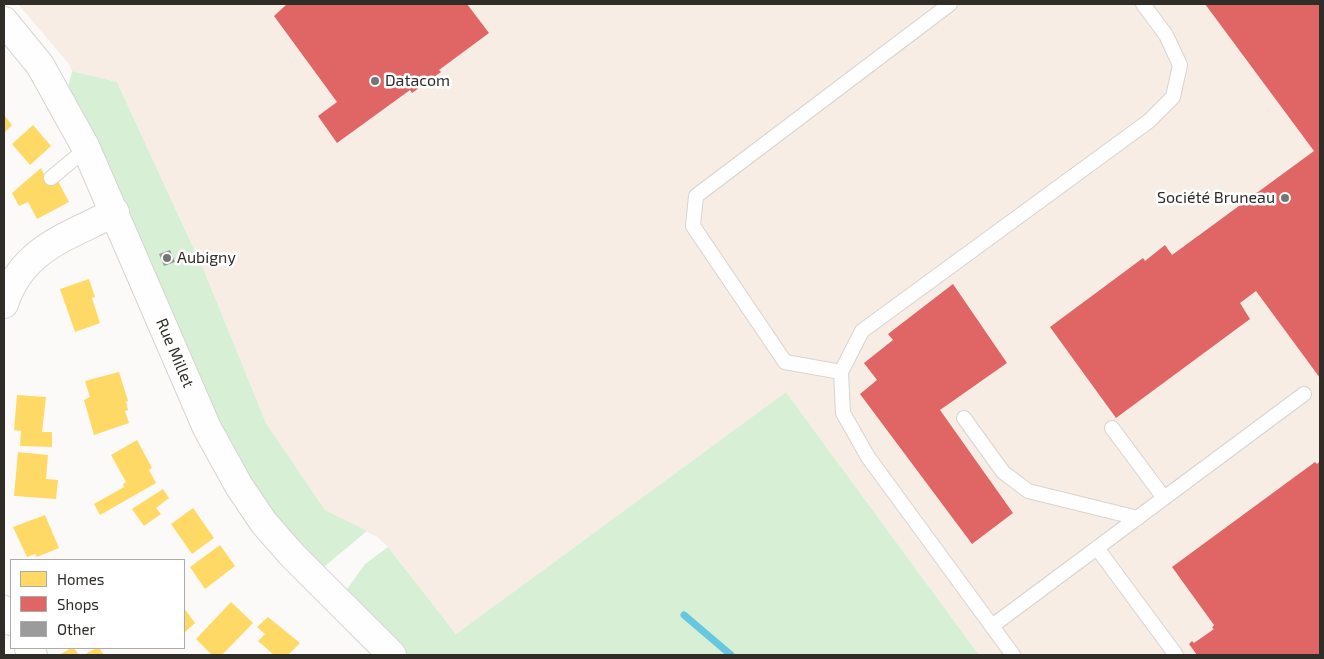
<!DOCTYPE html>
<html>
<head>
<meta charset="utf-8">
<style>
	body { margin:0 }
	#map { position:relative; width:1324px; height:659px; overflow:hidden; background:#fcfaf8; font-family:"Exo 2",sans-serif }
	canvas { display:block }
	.frame { position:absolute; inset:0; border:5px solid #302d29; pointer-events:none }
	.legend { position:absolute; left:10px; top:559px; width:175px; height:90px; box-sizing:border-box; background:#fff; border:1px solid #acaba9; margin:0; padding:6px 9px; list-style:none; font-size:15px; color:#302d29 }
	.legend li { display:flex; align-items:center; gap:10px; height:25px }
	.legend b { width:25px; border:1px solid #acaba9 }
</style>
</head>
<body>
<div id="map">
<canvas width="1324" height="659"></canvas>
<div class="frame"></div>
<ul class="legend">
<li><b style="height:14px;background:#ffd966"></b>Homes</li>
<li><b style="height:14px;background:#e06666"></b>Shops</li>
<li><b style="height:14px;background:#9b9b9c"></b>Other</li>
</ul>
</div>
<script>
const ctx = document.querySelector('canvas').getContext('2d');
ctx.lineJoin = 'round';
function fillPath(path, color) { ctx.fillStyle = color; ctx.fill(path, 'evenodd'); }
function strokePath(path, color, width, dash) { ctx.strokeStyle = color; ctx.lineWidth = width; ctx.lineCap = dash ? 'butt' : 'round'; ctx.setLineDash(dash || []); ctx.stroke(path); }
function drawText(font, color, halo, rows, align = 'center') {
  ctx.font = font + ' "Exo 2",sans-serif'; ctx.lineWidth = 5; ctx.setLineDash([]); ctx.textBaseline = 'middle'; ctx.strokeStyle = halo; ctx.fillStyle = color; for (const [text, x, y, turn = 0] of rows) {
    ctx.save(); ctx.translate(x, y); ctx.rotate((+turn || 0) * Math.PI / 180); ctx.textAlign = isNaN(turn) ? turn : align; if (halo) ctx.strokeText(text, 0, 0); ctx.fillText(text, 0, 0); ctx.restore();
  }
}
fillPath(new Path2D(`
	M18,4H1320V655H979L786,392L456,634L388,547L377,537L325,510L266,423L205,273L117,82L72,71L69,64Z`), '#f7ede5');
fillPath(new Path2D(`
	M72,71L117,82L205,273L266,423L325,510L367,531L319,571L240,476L67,92Z
	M786,392L979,655H405L345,592L365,564L388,547L456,634Z`), '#d7f0d5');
fillPath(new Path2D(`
	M4,115L12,125L4,133Z
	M33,125L51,146L30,165L12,144Z
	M41,168L49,184L58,181L69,202L37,219L28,202L19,206L12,193Z
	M89,279L95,297L92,298L100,323L75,332L60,289Z
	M119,372L128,401L126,402L128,410L125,411L129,423L94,435L84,400L90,397L85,381Z
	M17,395L46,397L42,432H52V447L20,446L21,431L14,430Z
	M137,440L152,468L149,470L156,483L100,515L94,504L124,487L123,484L126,482L111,455Z
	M18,452L48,455L46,479L58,480L56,499L14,496Z
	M163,489L169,498L156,508L161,514L144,526L132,509Z
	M193,508L214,538L192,554L171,524Z
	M45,515L59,548L37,557L35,554L27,557L13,527Z
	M220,545L235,566L205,589L190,567Z
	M231,602L253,623L222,655H212L196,639Z
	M184,608L195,623L184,633Z
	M268,617L300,643L288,655H274L258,641L265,634L257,627Z
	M71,648H74L79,655H59Z
	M96,648H99L104,655H84Z`), '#ffd966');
fillPath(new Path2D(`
	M287,4H467L489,33L439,70L441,72L412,93L410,90L337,143L318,116L337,102L274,16Z
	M1205,4H1320V378L1256,291L1240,303L1250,319L1116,418L1050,327L1143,258L1145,261L1165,245L1172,255L1314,151Z
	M953,284L1007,363L940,410L1013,513L972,544L860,394L877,380L864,363L893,340L888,334Z
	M1320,461V655H1197L1189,644L1192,641L1194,643L1214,629L1212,628L1214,625L1172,567L1315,462L1317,464Z`), '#e06666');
strokePath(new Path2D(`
	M684,615L731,655`), '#68c7e0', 7);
fillPath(new Path2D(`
	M170,250L175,262L164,266L159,254Z`), '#9b9b9c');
const lane = new Path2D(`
	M51,178L86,149
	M841,372L785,362L693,226L696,196L950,4
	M964,418L1003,472L1028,491L1138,518
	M1112,428L1164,498
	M1097,548L1176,655
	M992,626L1304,394
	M1013,655L868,457L843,413L841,372L862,331L1149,121L1173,97L1180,65L1166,35L1143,4`);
const street = new Path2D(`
	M4,21L40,65L85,146L207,428L239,486L264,523L293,556L392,655
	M4,304C22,248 68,237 115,212
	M4,610L11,621
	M29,648L33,655`);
strokePath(lane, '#d7d4d1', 16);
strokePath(street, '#d7d4d1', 30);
strokePath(lane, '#fffefe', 14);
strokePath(street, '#fffefe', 28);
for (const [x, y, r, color] of [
	[375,81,5,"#777571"],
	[1285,198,5,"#777571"],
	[167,258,5,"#777571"]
]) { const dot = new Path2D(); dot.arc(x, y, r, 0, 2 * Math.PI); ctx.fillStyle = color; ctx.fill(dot); strokePath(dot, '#fff', 2); }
drawText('16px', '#302d29', '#fff', [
	["Datacom",385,81],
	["Société Bruneau",1275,198,"right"],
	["Aubigny",177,258]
], 'left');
drawText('16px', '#302d29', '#fff', [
	["Rue Millet",175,353,67]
]);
</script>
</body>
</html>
